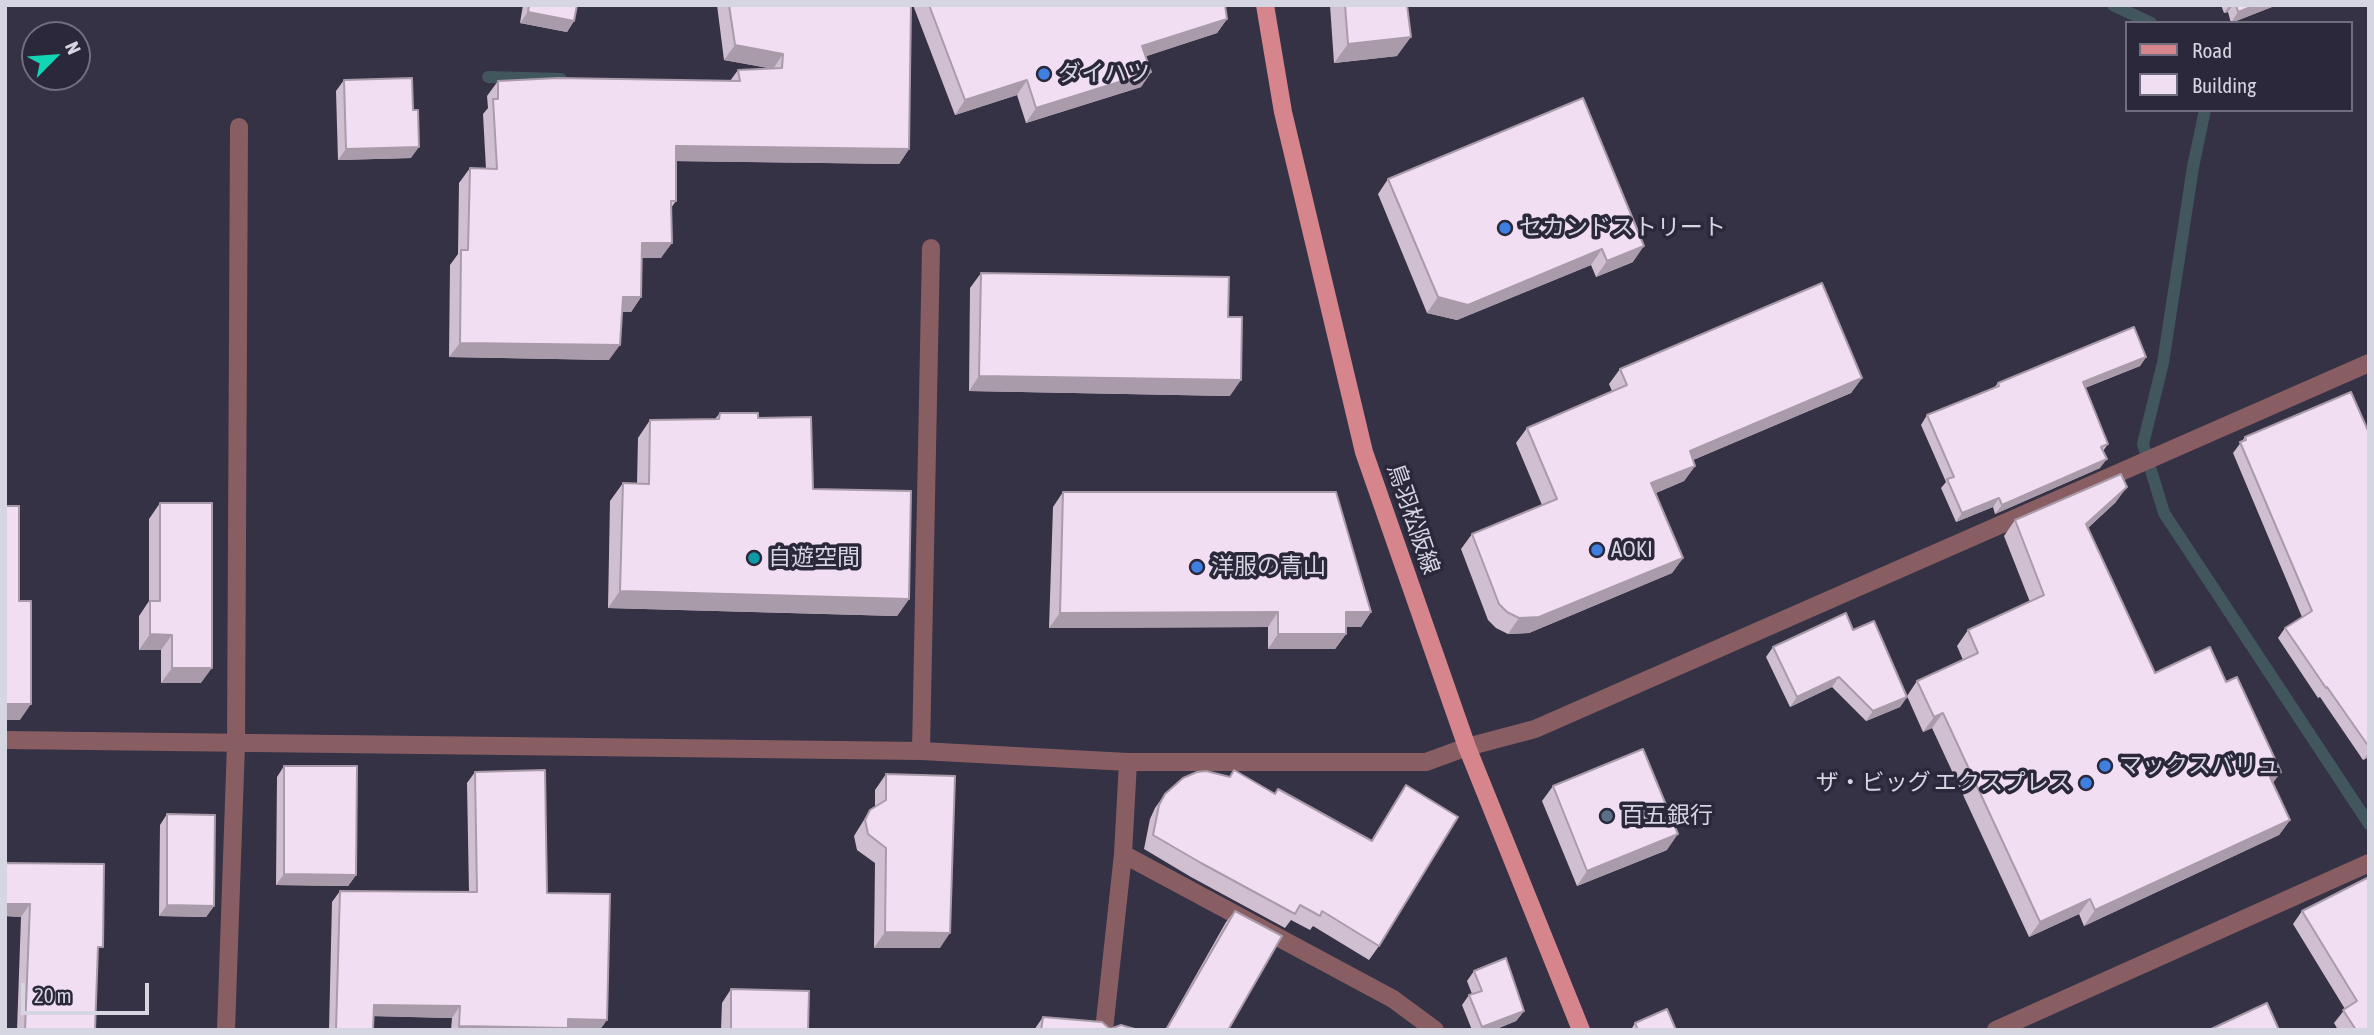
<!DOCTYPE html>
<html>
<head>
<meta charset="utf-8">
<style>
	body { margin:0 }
	#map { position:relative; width:2374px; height:1035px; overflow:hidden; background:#353246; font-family:"Asap Condensed",sans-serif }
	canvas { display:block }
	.frame { position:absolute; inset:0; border:7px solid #d6d5e2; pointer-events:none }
	.legend { position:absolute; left:2125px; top:21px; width:228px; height:91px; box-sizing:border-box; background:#2b283b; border:2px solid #6f6d7e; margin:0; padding:9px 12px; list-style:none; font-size:21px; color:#d6d5e2 }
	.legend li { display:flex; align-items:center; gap:14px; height:35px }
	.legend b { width:35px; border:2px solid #6f6d7e }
	.north { position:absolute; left:21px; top:21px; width:70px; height:70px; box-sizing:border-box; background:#2b283b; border:2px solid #6f6d7e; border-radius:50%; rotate:65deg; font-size:19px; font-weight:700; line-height:28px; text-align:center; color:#d6d5e2 }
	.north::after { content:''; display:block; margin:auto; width:24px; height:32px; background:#11d5b4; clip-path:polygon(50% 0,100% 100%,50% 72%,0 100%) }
	.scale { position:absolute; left:21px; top:983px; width:128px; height:32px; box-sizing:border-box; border:4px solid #d6d5e2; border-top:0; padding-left:9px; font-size:21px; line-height:24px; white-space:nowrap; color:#d6d5e2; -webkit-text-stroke:5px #2b283b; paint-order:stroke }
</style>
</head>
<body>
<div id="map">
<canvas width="2374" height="1035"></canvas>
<div class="frame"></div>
<ul class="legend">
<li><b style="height:9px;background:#d7858d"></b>Road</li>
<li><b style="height:19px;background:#f2def2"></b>Building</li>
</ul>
<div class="north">N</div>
<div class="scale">20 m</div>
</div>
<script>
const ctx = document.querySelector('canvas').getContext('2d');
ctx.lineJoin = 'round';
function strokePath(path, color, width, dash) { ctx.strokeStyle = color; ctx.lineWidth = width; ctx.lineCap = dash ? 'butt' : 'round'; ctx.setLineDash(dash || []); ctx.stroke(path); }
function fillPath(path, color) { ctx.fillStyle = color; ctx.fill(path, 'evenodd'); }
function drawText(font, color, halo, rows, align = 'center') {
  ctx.font = font + ' "Asap Condensed","Noto Sans JP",sans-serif'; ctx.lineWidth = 7; ctx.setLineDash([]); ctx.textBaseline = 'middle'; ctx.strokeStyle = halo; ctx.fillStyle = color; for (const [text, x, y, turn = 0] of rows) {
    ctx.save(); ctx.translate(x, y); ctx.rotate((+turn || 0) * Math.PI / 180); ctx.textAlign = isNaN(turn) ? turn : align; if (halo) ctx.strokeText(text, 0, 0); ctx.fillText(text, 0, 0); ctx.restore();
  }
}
strokePath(new Path2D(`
	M2113,5L2151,23
	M488,77L561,79
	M2205,110L2193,167L2163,363L2143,444L2164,513L2369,824`), '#42565e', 12);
strokePath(new Path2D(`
	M5,740L921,751L1128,762H1426L1467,747L1535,729L2369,363
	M921,751L931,248
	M1128,762L1123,854L1393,999L1435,1030
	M226,1030L236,744L239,127
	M1104,1030L1123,854
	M1996,1030L2369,863`), '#885e62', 18);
strokePath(new Path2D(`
	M1265,5L1283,112L1364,452L1467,747L1581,1030`), '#d7858d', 18);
fillPath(new Path2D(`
	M523,5H577L574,21L567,32L520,23Z
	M717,5H911L909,149L899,164L676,161V201L671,208L661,258H642L641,297L631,312H622L609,360L449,357L450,265L458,254L459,183L470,168L486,169L483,114L488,108L487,96L498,81H730L738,70L769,68L724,60Z
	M913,5H1225L1227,19L1217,33L1146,56L1151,72L1141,87L1026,123L1017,95L955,115Z
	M1330,5H1407L1397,56L1334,63Z
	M2221,5H2277L2231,23L2228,12L2224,13Z
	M344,80L411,158L338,160L336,91Z
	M1583,98L1633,262L1596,277L1591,265L1457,320L1427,313L1378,194L1388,179Z
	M981,273L1228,317L1230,396L969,391L970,288Z
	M2146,357L2140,366L2085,388L2108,444L2103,451L2100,468L1995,514L1993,507L1956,522L1941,488L1946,482L1921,425L1927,415L1993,389L1998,383Z
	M1620,369L1862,378L1851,393L1693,460L1695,466L1684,481L1656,493L1683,558L1672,573L1529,633L1508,634L1496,628L1488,620L1461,549L1472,534L1542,505L1516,443L1527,428L1612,391L1609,384Z
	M720,413L758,418L813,489L909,599L897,616L608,608L610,501L623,483L637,484L638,438L650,420L715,419Z
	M2369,433V757L2363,760L2320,697L2318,698L2278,638L2285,628L2302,617L2233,453L2245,437Z
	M1063,492L1371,612L1361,627H1346V634L1335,649H1268V627L1049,628L1053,507Z
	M2116,502L2088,528L2155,673L2273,784L2290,820L2279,835L2084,926L2079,914L2029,937L1932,728L1923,732L1907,696L1917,681L1963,660L1957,646L1968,630L2030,602L2004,536L2015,520Z
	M160,503L201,683H161V650H139V616L149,601V519Z
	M1853,630L1907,697L1900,707L1866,721L1832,687L1790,707L1766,657L1773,647Z
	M284,766L356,875L348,886L276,885L277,777Z
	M475,772L547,893L600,1030H451L452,1018L374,1016L373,1030H329L332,902L340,891L469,892L467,783Z
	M886,774L940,948H874L875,863L857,850L854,836L870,810L875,807V790Z
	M1406,785L1379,946L1369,960L1313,926L1310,930L1291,920L1285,928L1191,877L1144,849L1150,819L1155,808L1165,794H1275L1371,841Z
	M1553,786L1667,850L1577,886L1542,801Z
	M167,814L214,906L206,917L159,916L160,825Z
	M5,863L98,954L95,1030H17L21,917L5,916Z
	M2369,877V1030H2338L2334,1023L2345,1009L2293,924L2302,911Z
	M1235,911L1228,1030H1165L1226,922Z
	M1474,971L1524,1011L1516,1021L1494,1030H1472L1462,1005L1469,995L1472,994L1467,981Z
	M731,989L808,1030H721L722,1003Z
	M1043,1017L1110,1029L1138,1030H1034Z
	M1635,1023L1676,1030H1631Z`), '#d0bfd0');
fillPath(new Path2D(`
	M2230,5H2233L2228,12L2224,13Z
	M2256,5H2277L2231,23L2238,12Z
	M528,12L574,21L567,32L520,23Z
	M1227,19L1217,33L1132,61L1142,46Z
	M1411,37L1397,56L1334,63L1348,44Z
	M735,45L783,54L773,69L724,60Z
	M1151,72L1141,87L1026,123L1036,108Z
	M1027,80L1017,95L955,115L965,100Z
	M676,146L909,149L899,164L666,161Z
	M419,147L411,158L338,160L346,149Z
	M642,243H672L661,258H632Z
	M1644,246L1633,262L1596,277L1607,261Z
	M1602,249L1591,265L1457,320L1427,313L1438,297Z
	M623,297H641L631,312H613Z
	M460,343L620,345L609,360L449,357Z
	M2146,357L2140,366L2077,391L2083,382Z
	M979,376L1241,380L1230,396L969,391Z
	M1862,378L1851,393L1679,466L1690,451Z
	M2107,459L2100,468L1995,514L2002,505Z
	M1695,466L1684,481L1641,499L1651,483Z
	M2127,487L2116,502L2075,539L2086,524Z
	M1999,498L1993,507L1956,522L1962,513Z
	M1683,558L1672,573L1529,633L1508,634L1519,618Z
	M620,591L909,599L897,616L608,608Z
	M1278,612L1268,627L1049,628L1060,613Z
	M1346,612H1371L1361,627H1335Z
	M150,634L172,635L161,650H139Z
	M1278,634H1346L1335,649H1268Z
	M172,668H212L201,683H161Z
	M1839,677L1832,687L1790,707L1797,697Z
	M1907,697L1900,707L1866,721L1873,711Z
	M5,704H31L20,720H5Z
	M1943,713L1932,728L1923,732L1934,717Z
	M2369,752V757L2363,760Z
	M2281,772L2270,787V777Z
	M2290,820L2279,835L2084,926L2095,910Z
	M1678,834L1667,850L1577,886L1587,871Z
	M284,874L356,875L348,886L276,885Z
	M2090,899L2079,914L2029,937L2040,922Z
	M5,904H30L21,917L5,916Z
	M167,905L214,906L206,917L159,916Z
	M885,932L950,933L940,948H874Z
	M374,1005L460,1006L452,1018L366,1016Z
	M1524,1011L1516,1021L1494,1030H1479L1482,1027Z
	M568,1019L607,1020L600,1030H457L459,1026Z`), '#a99ba9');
const building = new Path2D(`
	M529,5H577L574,21L528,12Z
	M729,5H911L909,149L676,146V201H671L672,243H642L641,297H623L620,345L460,343L461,250H468L470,168L497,169L493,99H498V81L558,78L740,81L738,70L782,68L783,54L735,45Z
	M929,5H1225L1227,19L1142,46L1151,72L1036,108L1027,80L965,100Z
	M1345,5H1407L1411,37L1348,44Z
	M2236,5H2256L2238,12Z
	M412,78L413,110H418L419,147L346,149L344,80Z
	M1583,98L1644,246L1607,261L1602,249L1468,305L1438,297L1388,179Z
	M981,273L1229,277L1228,317H1242L1241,380L979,376Z
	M1822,283L1862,378L1690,451L1695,466L1651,483L1683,558L1539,617L1519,618L1507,612L1499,604L1472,534L1557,499L1527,428L1627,385L1620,369Z
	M2134,327L2146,357L2083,382L2108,444L2101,447L2107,459L2002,505L1999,498L1962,513L1947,479L1954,477L1927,415L1999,386L1998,383Z
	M2351,392L2369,433V747L2327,687L2326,688L2285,628L2312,611L2240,442L2246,440L2245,437Z
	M720,413H758V418L811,417L813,489L911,491L909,599L620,591L623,483L649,484L650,420L719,419Z
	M2121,474L2127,487L2086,524L2155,673L2210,647L2226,682L2237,677L2281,772L2270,777L2290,820L2095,910L2090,899L2040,922L1943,713L1934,717L1917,681L1978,653L1968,630L2044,595L2015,520Z
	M1063,492H1336L1371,612H1346V634H1278V612L1060,613Z
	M160,503H212V668H172V635L150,634V601H160Z
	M5,506H19V601H31V704H5Z
	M1846,613L1853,630L1874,621L1907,697L1873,711L1839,677L1797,697L1773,647Z
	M1643,749L1678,834L1587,871L1553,786Z
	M284,766H357L356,875L284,874Z
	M545,770L547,893L610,894L607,1020L568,1019V1028L459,1026L460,1006L374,1005L373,1030H336L340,891L477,892L475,772Z
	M1234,770L1275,794L1278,789L1372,841L1406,785L1458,817L1379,946L1322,911L1320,916L1300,905L1295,914L1201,863L1153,835L1159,805L1165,794L1183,778L1197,772L1206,771L1230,777Z
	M886,774L955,776L950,933L885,932L886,848L868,834L865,820L870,810L886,800Z
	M167,814L215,815L214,906L167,905Z
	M5,863L104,864L103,947H98L95,1030H25L30,904H5Z
	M2369,877V1030H2356L2343,1010L2357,1001L2302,911Z
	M1235,911L1282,936L1228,1030H1166Z
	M1506,958L1524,1011L1482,1027L1469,995L1482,991L1474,971Z
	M731,989L809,991L808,1030H731Z
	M2267,1003L2279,1030H2209Z
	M1667,1009L1676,1030H1638L1635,1023Z
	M1043,1017L1102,1022L1110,1029L1121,1025L1138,1030H1041Z`);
fillPath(building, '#f2def2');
strokePath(building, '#a99ba9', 2);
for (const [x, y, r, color] of [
	[1044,74,7,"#3f7fe0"],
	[1505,228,7,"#3f7fe0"],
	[1597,550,7,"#3f7fe0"],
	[754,558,7,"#0f9aa8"],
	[1197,567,7,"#3f7fe0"],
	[2105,766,7,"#3f7fe0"],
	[2086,783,7,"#3f7fe0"],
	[1607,816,7,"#5c6f8a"]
]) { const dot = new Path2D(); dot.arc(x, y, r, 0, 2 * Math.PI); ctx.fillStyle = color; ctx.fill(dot); strokePath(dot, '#2b283b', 2.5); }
drawText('23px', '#d6d5e2', '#2b283b', [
	["ダイハツ",1058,74],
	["セカンドストリート",1519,228],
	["AOKI",1611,550],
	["自遊空間",768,558],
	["洋服の青山",1211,567],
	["マックスバリュ",2119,766],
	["ザ・ビッグ エクスプレス",2072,783,"right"],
	["百五銀行",1621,816]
], 'left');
drawText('23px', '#d6d5e2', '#2b283b', [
	["鳥羽松阪線",1413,519,71]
]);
</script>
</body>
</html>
